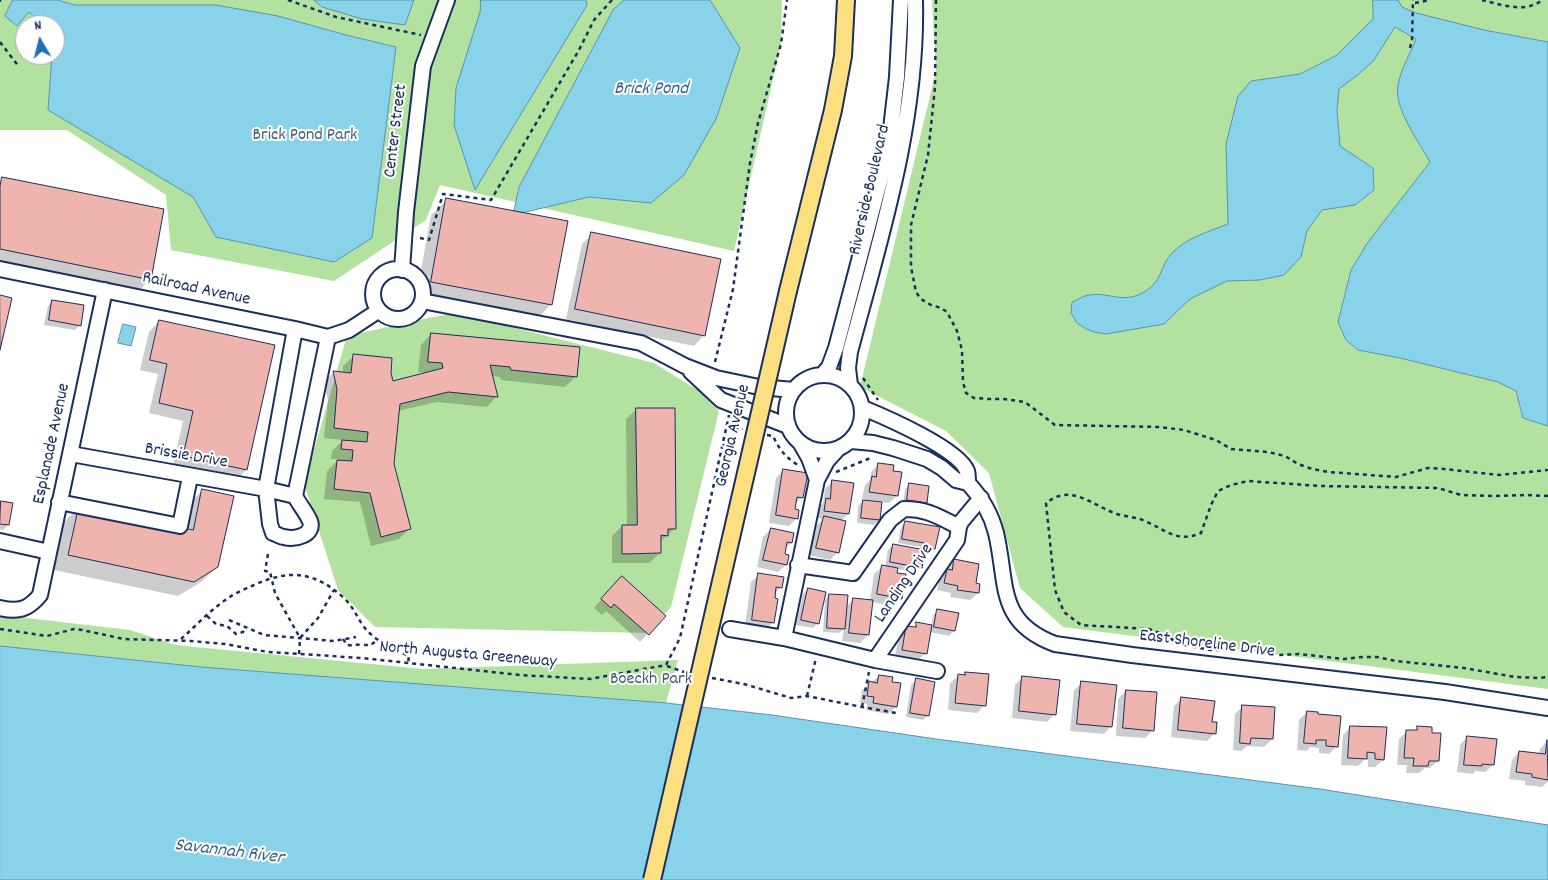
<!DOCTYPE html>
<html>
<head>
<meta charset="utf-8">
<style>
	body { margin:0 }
	#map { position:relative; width:1548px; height:880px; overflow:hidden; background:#fff; font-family:Dekko,sans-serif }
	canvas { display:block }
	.north { position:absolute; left:15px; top:15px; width:50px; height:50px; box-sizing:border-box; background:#fff; border:1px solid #a4acbf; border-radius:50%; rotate:352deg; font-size:14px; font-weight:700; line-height:20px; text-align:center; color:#1b2f5e }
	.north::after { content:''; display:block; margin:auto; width:18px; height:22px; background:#1f6fb2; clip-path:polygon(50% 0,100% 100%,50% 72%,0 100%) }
</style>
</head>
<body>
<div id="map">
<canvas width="1548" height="880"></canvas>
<div class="north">N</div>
</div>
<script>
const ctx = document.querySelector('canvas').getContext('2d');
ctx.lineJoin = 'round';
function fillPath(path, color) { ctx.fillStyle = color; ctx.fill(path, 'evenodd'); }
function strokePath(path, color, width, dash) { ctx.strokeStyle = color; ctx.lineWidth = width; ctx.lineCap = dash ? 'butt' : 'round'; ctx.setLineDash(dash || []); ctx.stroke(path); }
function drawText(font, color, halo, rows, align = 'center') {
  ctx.font = font + ' Dekko,sans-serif'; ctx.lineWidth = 4; ctx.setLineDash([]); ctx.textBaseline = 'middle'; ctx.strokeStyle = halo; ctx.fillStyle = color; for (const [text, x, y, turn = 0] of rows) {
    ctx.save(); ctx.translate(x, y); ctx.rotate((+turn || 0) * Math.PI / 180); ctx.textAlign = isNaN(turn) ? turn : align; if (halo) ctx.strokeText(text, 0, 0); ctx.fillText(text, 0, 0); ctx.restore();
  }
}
fillPath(new Path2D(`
	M0,0H782L781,44L734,251L440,185L426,220L334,281L171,250L166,195L67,130H0ZM25,25H55V55H25Z
	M932,0H1548V689L1063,627L1020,588L989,473L946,431L860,387L936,71Z
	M456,313L654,363L699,391L719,411L671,607L648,633L375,627L338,590L304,484L347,336L428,318Z
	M0,615L130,630L175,645L423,669L678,660L666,703L201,667L0,646Z`), '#b3e1a0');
const water = new Path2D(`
	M13,0H57L75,5H216L278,16L346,35L396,47L372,238L334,262L216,237L193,197L48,110L52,55H55V25H42L29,12L17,26L5,16Z
	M314,0H414L405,25L362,19L322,7Z
	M481,0H586L587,5L475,190L454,125L456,88L480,12Z
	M624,0H710L740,48L716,119L684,175L651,203L589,197L513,215L519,187L613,10Z
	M1373,0H1398L1402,7L1416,13L1484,30L1548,42V426L1523,418L1516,391L1498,382L1400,358L1358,350L1346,340L1338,322L1351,270L1368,242L1430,162C1419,142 1393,107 1398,85C1401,69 1410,54 1416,39L1395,27L1374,60L1359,74L1339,89L1337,111L1340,146L1373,168L1374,190L1355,205L1322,210L1307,231L1301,257L1284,275L1260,280L1227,281L1190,299L1164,324L1106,334L1094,332L1086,329L1077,323L1071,313L1072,302C1078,300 1084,295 1090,295C1108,292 1122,303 1140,294C1164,283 1158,267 1173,252C1188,237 1208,232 1228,224L1226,144L1238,96L1251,81L1300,74L1337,55L1373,19Z
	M123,324L136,327L131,346L118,343Z
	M0,646L201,667L666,703L772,715L936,739L1320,789L1548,825V880H0Z`);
fillPath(water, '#89d3ea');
strokePath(water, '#5d91b2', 1);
fillPath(new Path2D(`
	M2,178L150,279L140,290L0,261V181Z
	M447,200L551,304L536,320L416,298L431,215Z
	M592,234L704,335L694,346L566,319L582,244Z
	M53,301L80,325L75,330L44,325L48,306Z
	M159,321L246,470L236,480L173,466L183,421L149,413L158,374L140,370L149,332Z
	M431,334L576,376L565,387L501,380L500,377L492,376L497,396L487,407L437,402L398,411L393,464L409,529L399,539L371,546L360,502L324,499L327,471L339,459H331L332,451L343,440L324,438L328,400L323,383L333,373L343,374V366L354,356L389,373L392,382L427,373L418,372L421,345Z
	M637,409L675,528L660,542V553L649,563H612V536L622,526H627L626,419Z
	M879,464L891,472L897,496L889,503L881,502L879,520L874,525L857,523L858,506L865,499H862L865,485L870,480L871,472Z
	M784,470L801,498L794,505L793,510L797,518L789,526L769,523L776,478Z
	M833,481L848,514L841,521L838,552L830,560L809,555L817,525L823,519L817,518L819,507L823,503L825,489Z
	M910,484L926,502L921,507L903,505L905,489Z
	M203,490L217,567L201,582L178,596L54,570L64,522L80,506L182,528L187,505Z
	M2,503L8,525L3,530L0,529V504Z
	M906,522L934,549L929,554L923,553L921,567L916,572L897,569L896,574L901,598L893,606L871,602L868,635L860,643L842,641L844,629L839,633L823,632L825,600L830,595L846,607L853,600L870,601L874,574L882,567H885L888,550L893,545L919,550L920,547L898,543L901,527Z
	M771,529L791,543L784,549L783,555L786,565L778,572L757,567L763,537Z
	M954,561L974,584L979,585L978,593L970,600L950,597L951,593L937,590L940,578Z
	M759,575L781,587L774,594L773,622L765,630L745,627L751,582Z
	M615,585L665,616L640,642L606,611L602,615L594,608Z
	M808,589L818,623L813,628L796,625L803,594Z
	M938,611L954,631L949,636L929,632L925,653L918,661L895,657L899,635L906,627L913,628L917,624L931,626L933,615Z
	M966,673L985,705L977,713L948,710L950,683L958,676H962Z
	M879,676L891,683L896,707L888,714L866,710L867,704L860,703L862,690Z
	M1023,677L1055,714L1047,722L1012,718L1015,685Z
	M916,680L928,715L923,720L906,717L911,685Z
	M1082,683L1111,726L1104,734L1070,731L1074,690Z
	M1126,691L1153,730L1145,738L1116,736L1118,699Z
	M1181,699L1211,723L1215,733L1207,741L1171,737L1174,706Z
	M1243,706L1272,739L1264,747L1247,746L1241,751L1233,750L1235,714Z
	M1307,712L1337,746L1329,754L1319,753V748L1310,747L1307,751L1297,750L1299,720Z
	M1351,727L1383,760L1375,767H1368V760L1365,759L1358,766L1341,765L1343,735Z
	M1418,728L1438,761L1430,768H1425L1419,773H1406L1407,765H1397L1399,739L1407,731H1414Z
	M1467,737L1493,765L1485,772L1475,771L1473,774L1457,772L1460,745Z
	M1547,741L1548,781L1542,787L1525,785V781L1509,779L1512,760L1519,752L1539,755L1540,749Z`), '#0003');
const building = new Path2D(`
	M2,177L164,209L151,280L0,249V187Z
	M446,198L568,221L552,305L431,282Z
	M591,232L721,259L705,336L575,309Z
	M0,295L12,298L0,350Z
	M52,300L84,305L81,326L49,320Z
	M159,320L275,345L247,470L183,456L193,411L159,403L167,364L150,360Z
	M431,333L580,347L577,377L511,370L510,367L490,365L498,397L448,392L400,404L394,464L411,529L381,537L370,493L334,489L337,460L352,461L353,450L341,449L342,440L367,442L368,432L334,428L337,389L333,371L351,373L353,354L392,358L391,373L393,381L443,368L442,363L428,362Z
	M636,408H675L676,529H668V536L661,535V553L622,554V525H637Z
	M878,463L894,465L893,471L902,472L898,496L869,492L872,476L876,477Z
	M783,469L808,473L803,498L797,497L795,509L799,510L798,519L776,515Z
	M832,480L854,483L849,514L824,511L826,498L830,499Z
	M909,483L929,486L927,503L907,500Z
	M202,489L234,496L218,567L194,582L68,555L79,505L193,530Z
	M863,500L882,502L880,520L861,518Z
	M1,501L13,503L9,525L0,524Z
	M824,516L846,521L839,553L816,548Z
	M905,521L940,527L935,549L923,547L924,543L902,539Z
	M771,528L794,533L792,543L787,542L785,554L789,555L787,565L763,560Z
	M893,544L925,550L922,568L890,562Z
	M954,559L979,564L976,583L980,584L979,593L957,590L958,586L944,583L947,569L952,570Z
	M882,565L898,568L897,573L906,574L902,599L877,594Z
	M758,573L784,577L782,588L776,587L775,598L778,599L774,623L752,620Z
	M622,576L666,616L649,635L614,604L611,608L601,599Z
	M808,588L826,592L819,624L801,620Z
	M829,594L848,595L845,629L827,628Z
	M853,598L873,600L869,635L849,633Z
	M937,609L959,613L955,631L934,627Z
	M916,622L932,625L927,654L902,650L906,626L916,627Z
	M965,672L989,674L986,706L955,703L958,674L965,675Z
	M879,675L893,677L892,682L901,683L897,707L873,703L874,697L867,696L869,681L877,683Z
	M1022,676L1060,680L1056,715L1019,711Z
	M916,678L935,682L929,716L910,713Z
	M1081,681L1117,685L1112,727L1077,724Z
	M1126,690L1157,692L1154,731L1123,728Z
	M1181,697L1215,701L1212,722H1217L1216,734L1178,730Z
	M1242,705L1275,707L1273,739L1251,738L1250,744L1240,743Z
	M1307,711L1318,712V714L1341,716L1338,747L1326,746V740H1316V744L1304,743Z
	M1350,726L1387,727L1384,760L1375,759V753L1367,752V759L1348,758Z
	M1417,726L1432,727V733H1441L1439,761H1429L1428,766H1413L1414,758H1404L1406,730H1417Z
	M1467,736L1497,739L1494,765L1482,764V766L1464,765Z
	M1547,740L1548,780L1532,777V774L1516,772L1519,751L1545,754Z`);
fillPath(building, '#efb4ad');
strokePath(building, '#1b2f5e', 1);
const minor = new Path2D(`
	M373 294a25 25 0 1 1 50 0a25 25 0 1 1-50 0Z
	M0,269L295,329L328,337L349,330L378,311
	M402,270L406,212L423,66L447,0
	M422,301L641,343L685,366L716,378L759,387L794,390
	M691,372L721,400L788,426
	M786 413a38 38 0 1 1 76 0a38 38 0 1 1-76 0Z
	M822,375L829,367L836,348L882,173L891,129L897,77L901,0
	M850,385L848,368L850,352C881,236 918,121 915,0
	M863,408C885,417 959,449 967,471C968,474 968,479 968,483
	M851,441L873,443L893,448L927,459L942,468L956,480L968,483
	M801,444L809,458L817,480
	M837,450L827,461L817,480L784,638L875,660L937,671
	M71,454L266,489L295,496
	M968,483C981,497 991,513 996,533C1008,583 996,622 1055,644L1132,655L1445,692L1548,708
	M295,496C299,504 306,512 310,521C315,535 295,540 284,537C281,537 277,534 273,533L270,524L266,489L295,329
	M295,496L328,337
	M59,502L180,526L190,477
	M0,541L49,552
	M798,565L853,573L890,520L904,509C928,509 939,517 959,527
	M0,608C18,612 28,610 40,595L105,290
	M730,629L784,638
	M875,660L957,540L959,527L961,522L981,498`);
const major = new Path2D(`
	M788,291L833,110L843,56L846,0`);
strokePath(minor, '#1b2f5e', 18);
strokePath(major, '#1b2f5e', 20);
strokePath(new Path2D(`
	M288,0L336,17L421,35
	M936,0L935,87L928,155L911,225V267L916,292L921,299L931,305L941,308L947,312L957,331L962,350L963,382L966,393L974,398L989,399H1004L1025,402L1055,425L1160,427L1184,430L1216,440L1231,449L1268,452L1285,456L1298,464L1312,469L1329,472L1396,477L1428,468L1444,469L1499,475L1548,470
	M1482,0C1499,4 1526,14 1542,0
	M0,2V0
	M1415,3L1430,0
	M0,42L19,67
	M1410,48L1412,40L1413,0
	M420,238L429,240L443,194L491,200L579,50L594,20L612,0
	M715,362L733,289L750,163L758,123L781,44L787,0
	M863,378L878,400
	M727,425L743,429
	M767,435L773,436C779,449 786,458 798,465
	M836,472L873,457
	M1548,496L1526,495L1492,496L1461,495L1438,488L1321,486L1248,481L1231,485L1218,491L1211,505L1201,533C1178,543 1167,531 1147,522C1138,517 1127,517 1117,514C1091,505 1072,483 1046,503L1055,590L1064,612L1081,625L1149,629L1167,636L1179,644L1210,650H1257L1279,655L1299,654L1344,659L1362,657H1377L1396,661L1464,668L1515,677L1538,678L1548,677
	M268,554L265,571L270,572L275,593L300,638L318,618L334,590
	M207,616L216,624L227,626L236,634L243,632L246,627
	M229,620L264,635L334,641L356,637
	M0,629L47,636L74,629L82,630L124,639L191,641L225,644L268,652L362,658L520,675L590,679L666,665L680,638L729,415
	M181,639C196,626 210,610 227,599C235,593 245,589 254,585C290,569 315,571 345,599C353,607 357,617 364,627C375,641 393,649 409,656L408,663
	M343,639L347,645C353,646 356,644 361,645C370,645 371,646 378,639
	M299,654L300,638
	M667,666L687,673
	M712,678L744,684L791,698L807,696L862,707L896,713
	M807,696L816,658
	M862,707L869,672`), '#1b2f5e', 2.5, [4, 4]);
strokePath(minor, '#fff', 14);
strokePath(major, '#fce080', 16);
const majorBridge = new Path2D(`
	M652,880L788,291`);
strokePath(majorBridge, '#1b2f5e', 20, []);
strokePath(majorBridge, '#fce080', 16);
drawText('18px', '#1b2f5e', '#fff', [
	["Center Street",397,131,-83],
	["Riverside Boulevard",871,190,-77],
	["Railroad Avenue",196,290,12],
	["Georgia Avenue",734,436,-77],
	["Esplanade Avenue",53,444,-78],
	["Brissie Drive",186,457,10],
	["Landing Drive",905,584,-56],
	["East Shoreline Drive",1207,645,7],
	["North Augusta Greeneway",468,656,5]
]);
drawText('18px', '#415c6e', '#fff', [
	["Brick Pond Park",305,137],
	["Boeckh Park",651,681]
]);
drawText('italic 19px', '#3c6088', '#fff', [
	["Brick Pond",651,90],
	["Savannah River",229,853,7]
]);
</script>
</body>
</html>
